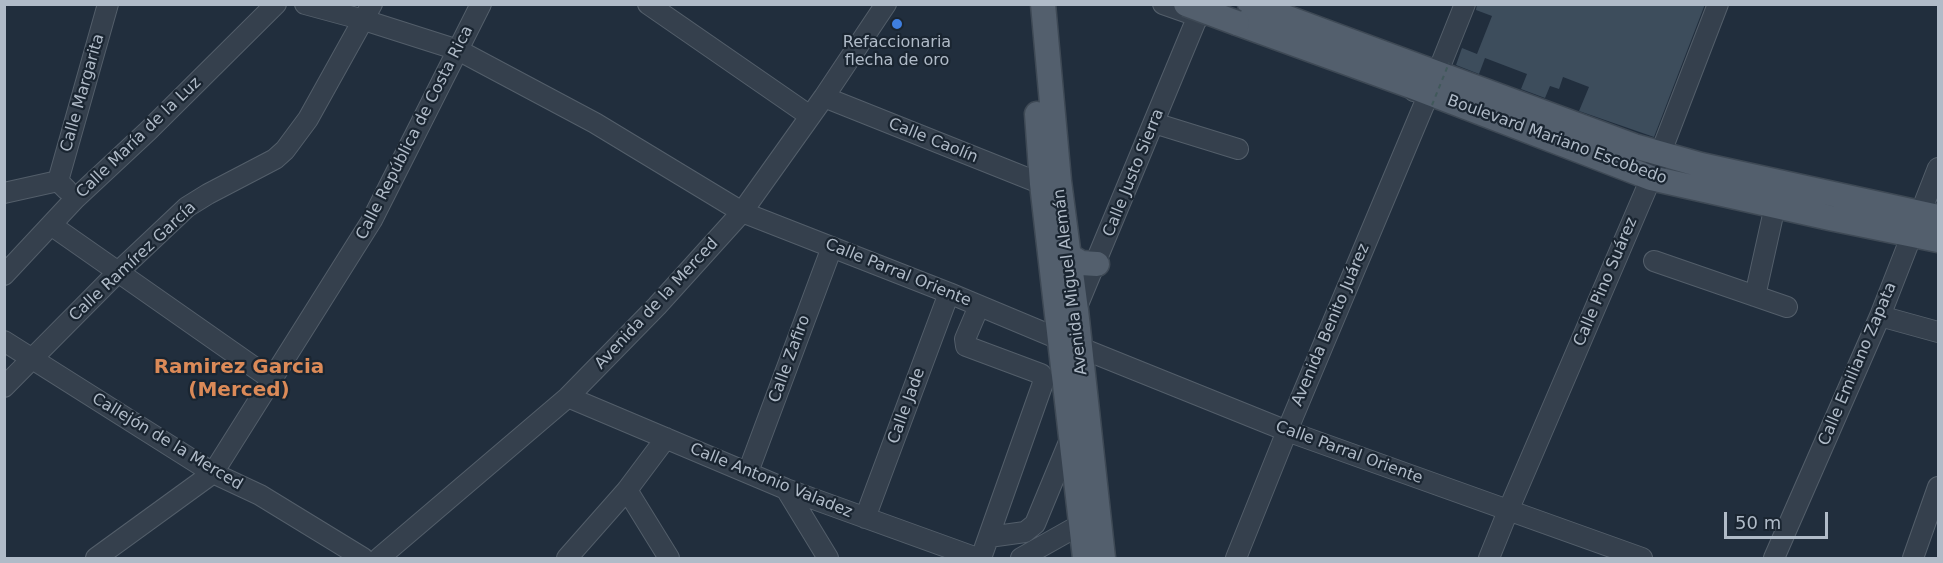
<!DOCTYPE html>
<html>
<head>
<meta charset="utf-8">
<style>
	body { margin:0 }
	#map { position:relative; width:1943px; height:563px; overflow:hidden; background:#212e3d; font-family:"DejaVu Sans",sans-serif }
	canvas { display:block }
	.frame { position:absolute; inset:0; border:6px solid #b0bbc8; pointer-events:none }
	.scale { position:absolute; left:1724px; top:512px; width:104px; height:27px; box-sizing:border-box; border:3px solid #b0bbc8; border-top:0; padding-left:8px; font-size:18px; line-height:21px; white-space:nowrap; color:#b0bbc8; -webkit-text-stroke:4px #1a2531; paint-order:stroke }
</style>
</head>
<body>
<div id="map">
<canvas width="1943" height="563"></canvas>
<div class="frame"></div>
<div class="scale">50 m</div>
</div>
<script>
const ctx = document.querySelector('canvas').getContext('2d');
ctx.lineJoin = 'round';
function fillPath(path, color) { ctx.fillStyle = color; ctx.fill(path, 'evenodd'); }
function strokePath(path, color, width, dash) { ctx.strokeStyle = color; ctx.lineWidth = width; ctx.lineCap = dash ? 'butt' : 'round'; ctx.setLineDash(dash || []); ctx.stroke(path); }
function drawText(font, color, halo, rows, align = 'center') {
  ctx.font = font + ' "DejaVu Sans",sans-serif'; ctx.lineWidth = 4.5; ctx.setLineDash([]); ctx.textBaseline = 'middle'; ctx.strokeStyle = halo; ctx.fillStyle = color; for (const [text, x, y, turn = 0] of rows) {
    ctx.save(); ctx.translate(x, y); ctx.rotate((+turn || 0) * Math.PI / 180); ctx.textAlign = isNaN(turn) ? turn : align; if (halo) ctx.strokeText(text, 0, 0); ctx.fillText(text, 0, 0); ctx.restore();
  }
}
fillPath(new Path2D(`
	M1477,4H1705L1654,137L1579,111L1589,87L1563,77L1559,89L1550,86L1545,98L1521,89L1527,74L1485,58L1479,74L1456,65L1462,48L1477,54L1492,16L1476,10Z`), '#3d4d5c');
const minor = new Path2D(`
	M305,4L364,20L458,50L595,123L742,212L949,293L1071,344L1287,431L1642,558
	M648,4L810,116
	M1163,4L1200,17
	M1437,74L1465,4
	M824,97L1042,184
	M1154,123L1238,149
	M58,181L108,4
	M4,193L58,181L67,190
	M51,225L271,379
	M1654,261L1787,307
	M4,275L75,199L148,131L276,4
	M1755,296L1775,206
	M979,306L965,339L966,346L1041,374L1043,383L981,558
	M1074,314L1202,6
	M1880,316L1938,332
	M4,341L213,473L260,495L363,558
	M4,387L118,272L187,207L208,194L275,159L285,150L308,119L372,4
	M568,397L786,489L977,558
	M748,472L832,247
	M786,489L828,558
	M627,490L669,558
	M865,518L949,293
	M989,537L1025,532L1035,524L1071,437
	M96,558L213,473L372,220L481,4
	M379,558L568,397L657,306L742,212L824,97L886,4
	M567,558L627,490L666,438
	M1021,558L1092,518
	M1236,558L1287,431L1429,93L1414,91
	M1489,558L1508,511L1651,178L1718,4
	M1774,558L1880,316L1938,168
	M1913,558L1938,487`);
const major = new Path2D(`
	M1043,4L1059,181L1076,310L1103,558
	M1250,4L1634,146L1701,165L1938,217
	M1237,23L1411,86L1651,178L1830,218L1938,240
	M1037,114L1042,184L1085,558
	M1068,255L1081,263L1097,264`);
strokePath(minor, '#535e6a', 22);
strokePath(major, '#3e4955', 27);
strokePath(minor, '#35404d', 20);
strokePath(major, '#535f6d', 24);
const majorBridge = new Path2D(`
	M1186,4L1237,23`);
strokePath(majorBridge, '#3e4955', 27, []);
strokePath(new Path2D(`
	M1432,105L1449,63`), '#41595b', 2, [4.5, 4.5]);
strokePath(majorBridge, '#535f6d', 24);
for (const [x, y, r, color] of [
	[897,24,6,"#3f7fe0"]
]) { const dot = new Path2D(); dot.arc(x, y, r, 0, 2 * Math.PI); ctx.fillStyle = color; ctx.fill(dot); strokePath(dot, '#1a2531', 2); }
drawText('16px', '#b0bbc8', '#1a2531', [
	["Refaccionaria",897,43],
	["flecha de oro",897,61]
]);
drawText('16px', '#b0bbc8', '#1a2531', [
	["Calle Margarita",83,93,-74],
	["Calle República de Costa Rica",415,133,-63],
	["Calle María de la Luz",139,138,-44],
	["Boulevard Mariano Escobedo",1557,140,20],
	["Calle Caolín",933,141,22],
	["Calle Justo Sierra",1134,173,-68],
	["Calle Ramírez García",133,262,-43],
	["Calle Parral Oriente",898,273,22],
	["Avenida Miguel Alemán",1071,282,-97],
	["Calle Pino Suárez",1606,282,-67],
	["Avenida de la Merced",657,304,-47],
	["Avenida Benito Juárez",1331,325,-67],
	["Calle Zafiro",790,359,-70],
	["Calle Emiliano Zapata",1858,364,-67],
	["Calle Jade",907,406,-70],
	["Callejón de la Merced",167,442,31],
	["Calle Parral Oriente",1349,453,20],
	["Calle Antonio Valadez",771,481,22]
]);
drawText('bold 20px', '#db8a58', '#1a2531', [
	["Ramirez Garcia",239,368],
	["(Merced)",239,391]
]);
</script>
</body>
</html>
